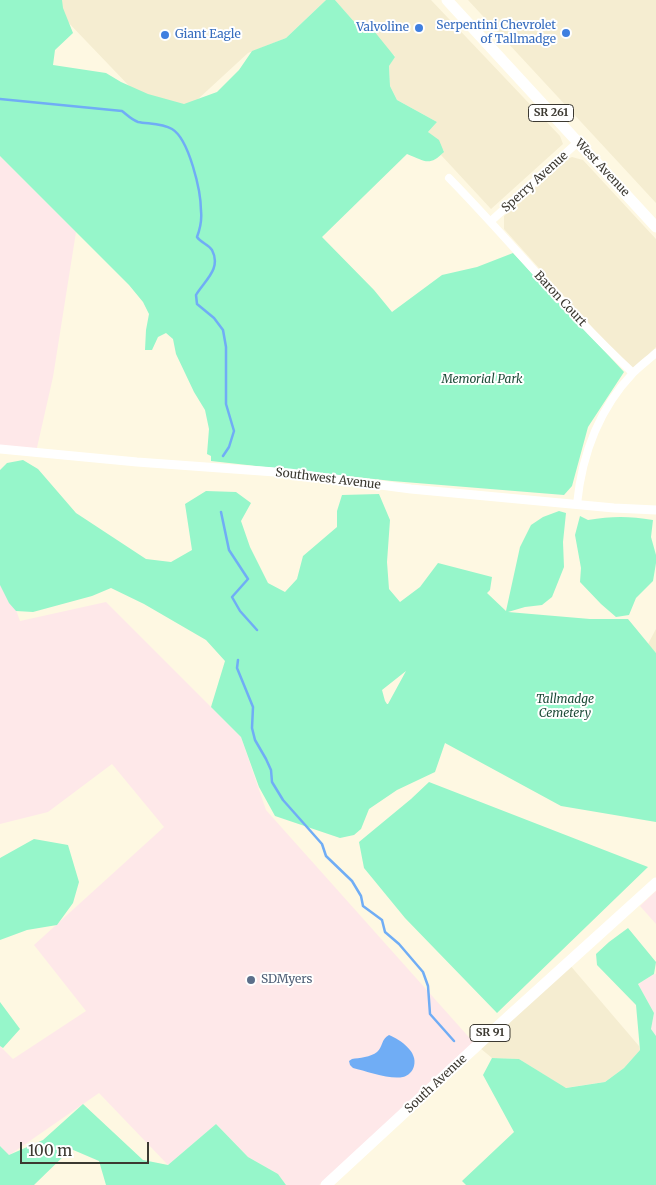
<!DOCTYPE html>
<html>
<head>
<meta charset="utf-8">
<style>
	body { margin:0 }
	#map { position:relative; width:656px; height:1185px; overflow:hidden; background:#fef8e2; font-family:Merriweather,serif }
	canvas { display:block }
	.scale { position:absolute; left:20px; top:1142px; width:129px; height:22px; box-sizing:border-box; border:2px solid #3c3931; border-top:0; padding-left:6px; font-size:15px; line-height:18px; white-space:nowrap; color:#3c3931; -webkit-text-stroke:4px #fff; paint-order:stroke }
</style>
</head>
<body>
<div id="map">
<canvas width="656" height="1185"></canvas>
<div class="scale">100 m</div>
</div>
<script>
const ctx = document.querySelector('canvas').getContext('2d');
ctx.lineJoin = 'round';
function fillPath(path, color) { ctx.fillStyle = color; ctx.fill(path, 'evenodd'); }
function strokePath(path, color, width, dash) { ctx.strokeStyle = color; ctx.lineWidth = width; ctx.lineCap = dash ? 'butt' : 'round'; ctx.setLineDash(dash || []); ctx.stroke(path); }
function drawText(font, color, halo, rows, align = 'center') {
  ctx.font = font + ' Merriweather,serif'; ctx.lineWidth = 4; ctx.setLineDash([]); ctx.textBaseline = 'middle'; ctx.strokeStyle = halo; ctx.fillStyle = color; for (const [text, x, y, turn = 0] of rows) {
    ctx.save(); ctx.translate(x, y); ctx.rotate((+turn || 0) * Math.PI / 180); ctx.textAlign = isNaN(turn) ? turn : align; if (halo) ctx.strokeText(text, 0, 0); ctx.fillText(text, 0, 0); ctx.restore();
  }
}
fillPath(new Path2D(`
	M57,0H326L286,38L248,53L197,100L178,108L133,90L64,18Z
	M335,0H431L560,136L563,144L491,209L441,155L444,151L428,132L437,122L397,100L390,86L389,66L395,56L364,33Z
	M468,0H656V203L607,150Z
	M572,157L583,160L656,239V347L633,373L578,318L581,315L504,229V216L567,159Z
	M656,629V653L648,644Z
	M569,964L639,1046L640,1050L624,1068L605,1082L565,1088L519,1059L492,1058L480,1048Z`), '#f5edd1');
fillPath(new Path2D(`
	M0,156L76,232L53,377L36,452L0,449Z
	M0,565L20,621L106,602L241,737L266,810L475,1044L319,1185H286L278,1174L248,1157L216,1124L168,1165L99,1093L8,1156L0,1146V1046L13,1059L86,1011L34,945L164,827L112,764L48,812L0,824Z
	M656,891V924L640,906Z
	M654,974H656V1036L651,1029L654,1013L638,984Z`), '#fee8e9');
fillPath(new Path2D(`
	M0,0H62L63,8L73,33L55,50L53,65L106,73L121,82L148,94L184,104L217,92L239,70L252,51L286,38L326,0H335L364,33L374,31L395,57L389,66L390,86L397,100L437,122L428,132L439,140L444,152C429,167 425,161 407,154L322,237L374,290L392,312L442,275L477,267L513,253L624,372L588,427L572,486L564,495L392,481L211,461V456L207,454L209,429L205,410L194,392L176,354L173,339L166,333L158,337L152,350H145L146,330L149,314L143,302L129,285L0,156Z
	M23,460L38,469L76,513L146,559L171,562L192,550L185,504L206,491L236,492L251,503L241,521L250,547L268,583L285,592L297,579L303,556L337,527V511L342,495L379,494L390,520L387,562L389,589L400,602L420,587L438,563L492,577L490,590L487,593L506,611L520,547L531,525L543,517L559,511L566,513L563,542L564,567L552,597L542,605L525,607L508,612L590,619H628L656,653V822L561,806L445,743L435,772L397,790L369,809L361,829L354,835L340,838L275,816L259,787L241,737L211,707L225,661L206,640L144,604L111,588L92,596L33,612L16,611L9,603L0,585V470L7,463ZM406,671L388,704H387L385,701L382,690Z
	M580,516L588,520C612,516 629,516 653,520L651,537L656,555V563L653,581L636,598L629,615L616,617L601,604L580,582L581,568L575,535Z
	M429,782L648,867L497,1013L405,918L364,868L359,842L411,799Z
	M34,839L68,845L79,882L73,903L57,925L27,930L0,940V858Z
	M628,928L656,962L654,974L638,984L654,1013L651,1029L656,1036V1185H466L462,1181L514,1132L483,1075L492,1058L519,1059L566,1088L605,1082L624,1068L640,1050L636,1005L597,965L596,954L609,942Z
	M0,1002L20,1029L3,1048L0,1046Z
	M83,1104L143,1160L168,1165L216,1124L248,1157L278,1174L286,1185H106L99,1161L71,1149L34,1185H0V1146L9,1155L43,1140Z`), '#96f6ca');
fillPath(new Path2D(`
	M389,1035C401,1040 418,1052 414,1066C413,1071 408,1076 403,1077C390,1080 366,1071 353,1068L350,1065L349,1061L352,1059C359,1058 371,1057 377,1052C383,1047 381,1039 389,1035Z`), '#70adf5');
strokePath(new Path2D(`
	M0,99L122,111C127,115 132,120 138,122C148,124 162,123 172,129C189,139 201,191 201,211C202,220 200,229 197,237C201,243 208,244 212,250C222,269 204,281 196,295L197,304L214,318L223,330L226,347V404L234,431L229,447L223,456
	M221,512L229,550L248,579L232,597L240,611L257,630
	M238,660L237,668L253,707L252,728L255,740L266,759L271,770L272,782L283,800L322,844L326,856L352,881L361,896L363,906L382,920L385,932L399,944L423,972L428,986L430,1014L454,1041`), '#70adf5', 2.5);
strokePath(new Path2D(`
	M449,178C512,242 567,312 633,373
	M491,221L578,142
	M577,504C582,454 598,410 633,373C640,366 648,360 656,353`), '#fff', 8);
strokePath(new Path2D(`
	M0,449L137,462L289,473L411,489L614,508L656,510`), '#fff', 9);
strokePath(new Path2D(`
	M447,0L656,227
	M326,1185L508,1017L656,883`), '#fff', 11);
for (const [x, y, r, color] of [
	[419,28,5,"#3f7fe0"],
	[566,33,5,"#3f7fe0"],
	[165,35,5,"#3f7fe0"],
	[251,980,5,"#5c6f8a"]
]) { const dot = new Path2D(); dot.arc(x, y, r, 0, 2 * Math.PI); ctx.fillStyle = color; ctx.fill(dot); strokePath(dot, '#fff', 2); }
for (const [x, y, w] of [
	[551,113,45],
	[490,1033,40]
]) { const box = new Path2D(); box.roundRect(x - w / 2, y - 8.5, w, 17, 4); ctx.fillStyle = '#fff'; ctx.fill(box); strokePath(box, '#3c3931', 1); }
drawText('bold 11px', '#3c3931', null, [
	["SR 261",551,113],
	["SR 91",490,1033]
]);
drawText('12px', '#366cbe', '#fff', [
	["Serpentini Chevrolet",556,26],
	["of Tallmadge",556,40],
	["Valvoline",409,28],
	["Giant Eagle",175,35,"left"]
], 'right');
drawText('12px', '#3c3931', '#fff', [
	["West Avenue",602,168,47],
	["Sperry Avenue",535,182,-42],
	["Baron Court",560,299,47],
	["Southwest Avenue",328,479,7],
	["South Avenue",436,1084,-43]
]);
drawText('italic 12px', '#1e4c39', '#fff', [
	["Memorial Park",482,380],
	["Tallmadge",565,700],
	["Cemetery",565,714]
]);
drawText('12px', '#4e5e75', '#fff', [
	["SDMyers",261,980]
], 'left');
</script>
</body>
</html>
